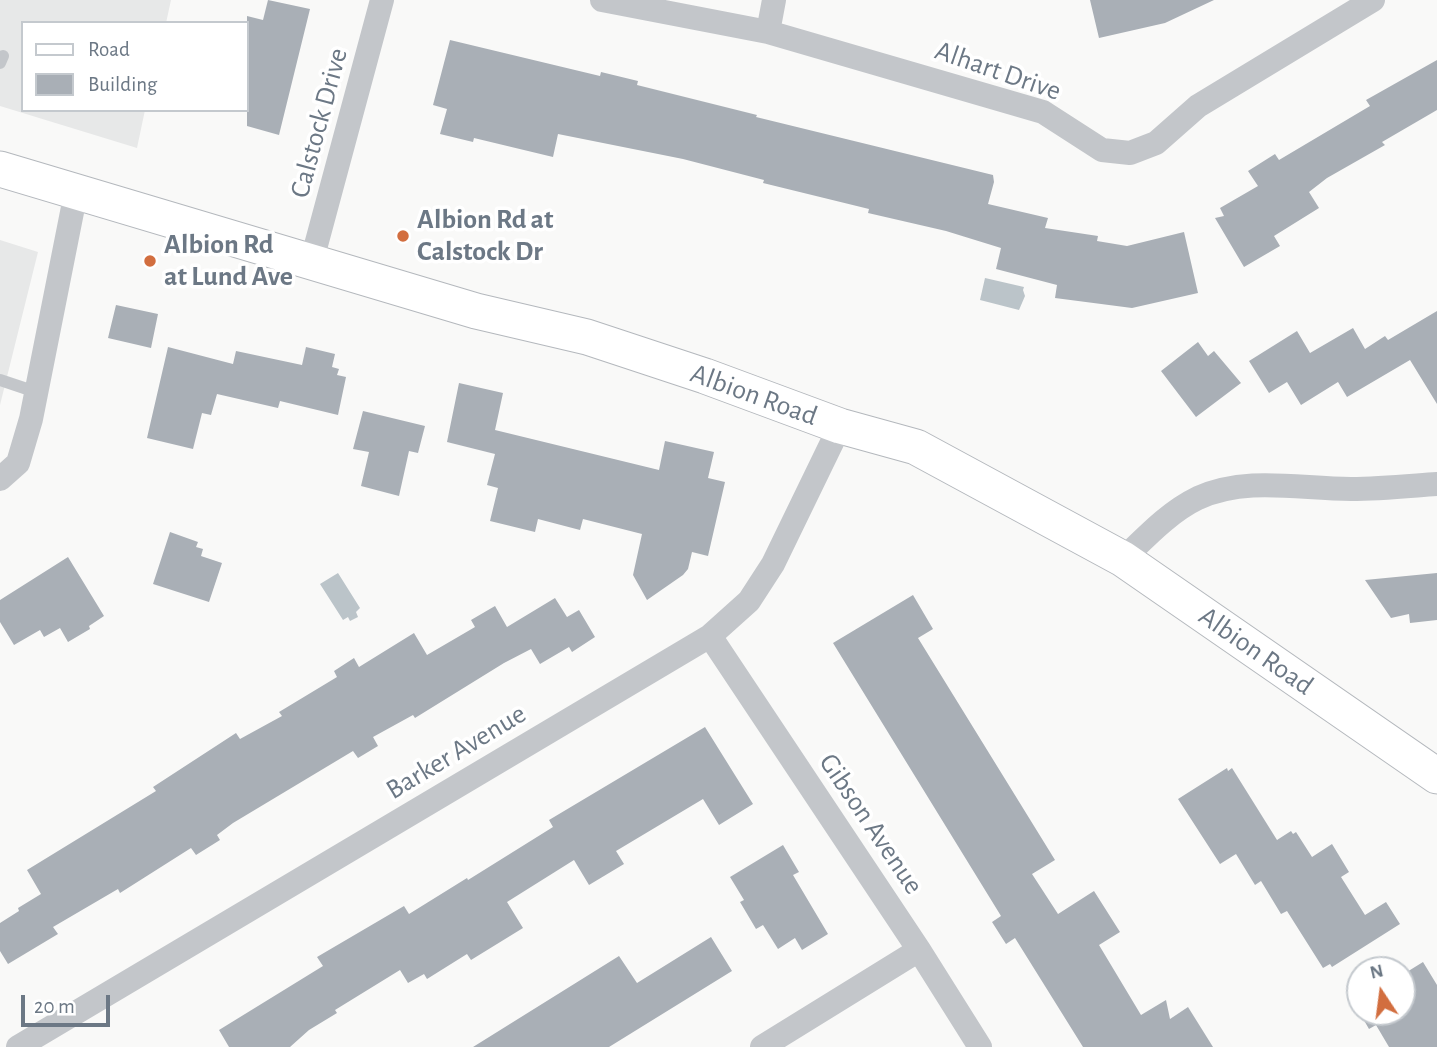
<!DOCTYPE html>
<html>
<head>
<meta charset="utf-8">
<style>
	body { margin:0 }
	#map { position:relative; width:1437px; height:1047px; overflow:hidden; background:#f9f9f8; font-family:"Alegreya Sans",sans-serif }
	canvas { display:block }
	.legend { position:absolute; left:21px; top:21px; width:228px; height:91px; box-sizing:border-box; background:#fff; border:2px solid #c4c9ce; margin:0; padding:9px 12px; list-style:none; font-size:21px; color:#6c7885 }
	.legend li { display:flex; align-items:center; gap:14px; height:35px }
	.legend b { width:35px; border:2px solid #c4c9ce }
	.north { position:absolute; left:1346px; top:956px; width:70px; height:70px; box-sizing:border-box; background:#fff; border:2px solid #c4c9ce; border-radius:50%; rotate:347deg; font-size:19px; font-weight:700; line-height:28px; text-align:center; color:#6c7885 }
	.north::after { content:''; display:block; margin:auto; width:24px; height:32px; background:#d26e3f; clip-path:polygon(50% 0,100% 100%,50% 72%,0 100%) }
	.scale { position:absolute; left:21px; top:995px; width:89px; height:32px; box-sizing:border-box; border:4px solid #6c7885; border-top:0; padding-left:9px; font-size:21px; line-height:24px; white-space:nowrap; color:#6c7885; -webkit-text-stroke:5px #fff; paint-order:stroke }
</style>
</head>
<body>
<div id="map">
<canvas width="1437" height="1047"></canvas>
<ul class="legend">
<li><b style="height:9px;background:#fff"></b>Road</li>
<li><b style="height:19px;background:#a9afb6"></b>Building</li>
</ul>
<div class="north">N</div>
<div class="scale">20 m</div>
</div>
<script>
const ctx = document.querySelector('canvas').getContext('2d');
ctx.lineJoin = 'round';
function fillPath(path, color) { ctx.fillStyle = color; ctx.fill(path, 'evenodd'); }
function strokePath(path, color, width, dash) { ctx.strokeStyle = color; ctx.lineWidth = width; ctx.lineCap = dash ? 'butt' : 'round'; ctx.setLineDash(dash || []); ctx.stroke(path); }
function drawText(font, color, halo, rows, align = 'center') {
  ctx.font = font + ' "Alegreya Sans",sans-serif'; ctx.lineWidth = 7; ctx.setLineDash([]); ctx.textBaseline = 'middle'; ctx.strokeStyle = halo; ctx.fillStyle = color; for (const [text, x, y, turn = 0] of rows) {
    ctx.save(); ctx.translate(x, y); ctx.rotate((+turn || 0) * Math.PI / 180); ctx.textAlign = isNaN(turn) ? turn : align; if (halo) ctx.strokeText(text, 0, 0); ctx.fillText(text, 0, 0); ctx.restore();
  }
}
fillPath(new Path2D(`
	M0,0H171L166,23H23V110H145L137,148L0,106Z
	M0,240L38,252L0,405Z`), '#e7e8e8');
fillPath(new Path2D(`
	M985,278L1024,287L1023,290L1025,296L1019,310L980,300Z
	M338,573L360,608L356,612L358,617L350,621L348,617L343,620L320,584Z`), '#bbc4c9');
fillPath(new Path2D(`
	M268,0L310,9L279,135L247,126V16L263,20Z
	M1090,0H1214L1165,23L1099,38Z
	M450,40L600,76L601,72L638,81L637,85L757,115L756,117L993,175L994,182L988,204L1048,218L1045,228L1098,236L1097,241L1127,246L1184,232L1198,293L1132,308L1055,298L1057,285L996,269L1001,248L946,231L868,213L869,209L763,183L764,180L683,159L558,134L553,157L474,138L473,142L440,134L447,109L433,105Z
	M1437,60V110L1382,142L1385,145L1327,178L1309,192L1319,208L1274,236L1280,246L1244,267L1215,218L1224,216L1220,208L1258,186L1248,171L1275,154L1279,160L1370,106L1366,100Z
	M116,305L158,314L151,348L108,338Z
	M1437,311V404L1410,360L1347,397L1338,382L1301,405L1287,382L1269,393L1249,361L1297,331L1310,353L1353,328L1365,349L1385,336L1388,340Z
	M1198,342L1208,356L1214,351L1241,383L1196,417L1161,371Z
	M168,347L233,364L236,351L302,365L306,347L335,354L332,367L339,369L337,375L346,377L338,415L280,401L278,408L217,394L211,415L202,413L193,449L147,438Z
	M459,383L503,393L495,430L659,470L665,441L714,452L708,478L725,482L708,556L692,552L688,569L683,575L647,600L633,575L642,534L583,519L580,530L538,519L535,532L490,521L498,488L487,485L495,454L447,442Z
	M363,411L425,426L418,453L409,451L399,496L361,486L369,452L353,449Z
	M170,532L198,542L196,547L203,549L201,556L222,563L209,602L153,584Z
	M68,557L104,616L89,626L90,629L68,642L60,628L44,637L40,630L14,645L0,622V600Z
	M1437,573V620L1410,623L1409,614L1391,618L1365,580Z
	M913,595L933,629L918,638L1055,860L1032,874L1058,914L1094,891L1120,932L1099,945L1141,1015L1166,1000L1170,1019L1188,1007L1213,1047H1083L1015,938L1006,944L992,922L1001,916L833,643Z
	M555,598L567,617L579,610L595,637L572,652L569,647L540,664L531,649L504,663L415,718L413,715L373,737L378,746L358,758L353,751L233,823L217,835L220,840L196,855L191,848L120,893L118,889L53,927L58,934L8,964L0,951V923L19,911L18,908L41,894L27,870L156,791L153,787L236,733L240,739L282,716L279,712L337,677L334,671L354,658L359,667L414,633L427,655L475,627L471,620L495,606L507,627Z
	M705,727L753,804L719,825L703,799L616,851L624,864L589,885L574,860L507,902L523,928L471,960L467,954L427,979L424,974L408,983L400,970L335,1010L337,1013L309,1030L290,1047H229L219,1030L323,966L317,957L404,906L409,914L467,878L468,880L553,827L549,820Z
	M1227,768L1228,771L1232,768L1277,840L1291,831L1293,834L1296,832L1312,857L1332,844L1349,872L1341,877L1365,915L1386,902L1400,924L1332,967L1330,964L1323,968L1287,911L1281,914L1261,881L1255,885L1236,854L1220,864L1178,799Z
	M783,845L799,872L793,875L828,934L802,950L795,938L778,949L763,925L756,929L740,902L744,900L730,877Z
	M711,937L732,971L609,1047H473L619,956L637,983Z
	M1423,962L1437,985V1047H1389L1376,1025L1369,1029L1354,1003L1360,1000V1012H1402V975Z`), '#a9afb6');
const secondary = new Path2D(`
	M0,169L476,311L587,337L705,376L840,426L916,447L1123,559L1437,776`);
strokePath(secondary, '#b4b8bd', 37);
strokePath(new Path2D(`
	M0,63L3,56
	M0,380L36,392`), '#c3c6ca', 12);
strokePath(new Path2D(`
	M602,0L768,32L1043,112L1102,150L1130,153L1156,143L1198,106L1373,0
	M768,32L774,0
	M312,260L382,0
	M0,479L18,463L31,419L76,192
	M1123,559C1146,537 1169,512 1198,498C1247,476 1299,489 1351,489C1380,489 1409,486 1437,484
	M710,636L919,950L980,1047
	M18,1047L710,636L749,601L773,564L840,426
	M762,1047L919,950`), '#c3c6ca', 24);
strokePath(secondary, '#fff', 35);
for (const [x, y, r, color] of [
	[403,236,7,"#d26e3f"],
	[150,261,7,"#d26e3f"]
]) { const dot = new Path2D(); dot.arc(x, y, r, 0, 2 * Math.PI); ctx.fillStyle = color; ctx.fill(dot); strokePath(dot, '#fff', 2.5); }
drawText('28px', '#6c7885', '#fff', [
	["Alhart Drive",998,71,19],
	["Calstock Drive",319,123,-75],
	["Albion Road",754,395,20],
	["Albion Road",1256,651,35],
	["Barker Avenue",456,752,-31],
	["Gibson Avenue",871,824,56]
]);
drawText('bold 28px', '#6c7885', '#fff', [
	["Albion Rd at",417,220],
	["Calstock Dr",417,252],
	["Albion Rd",164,245],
	["at Lund Ave",164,277]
], 'left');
</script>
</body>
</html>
